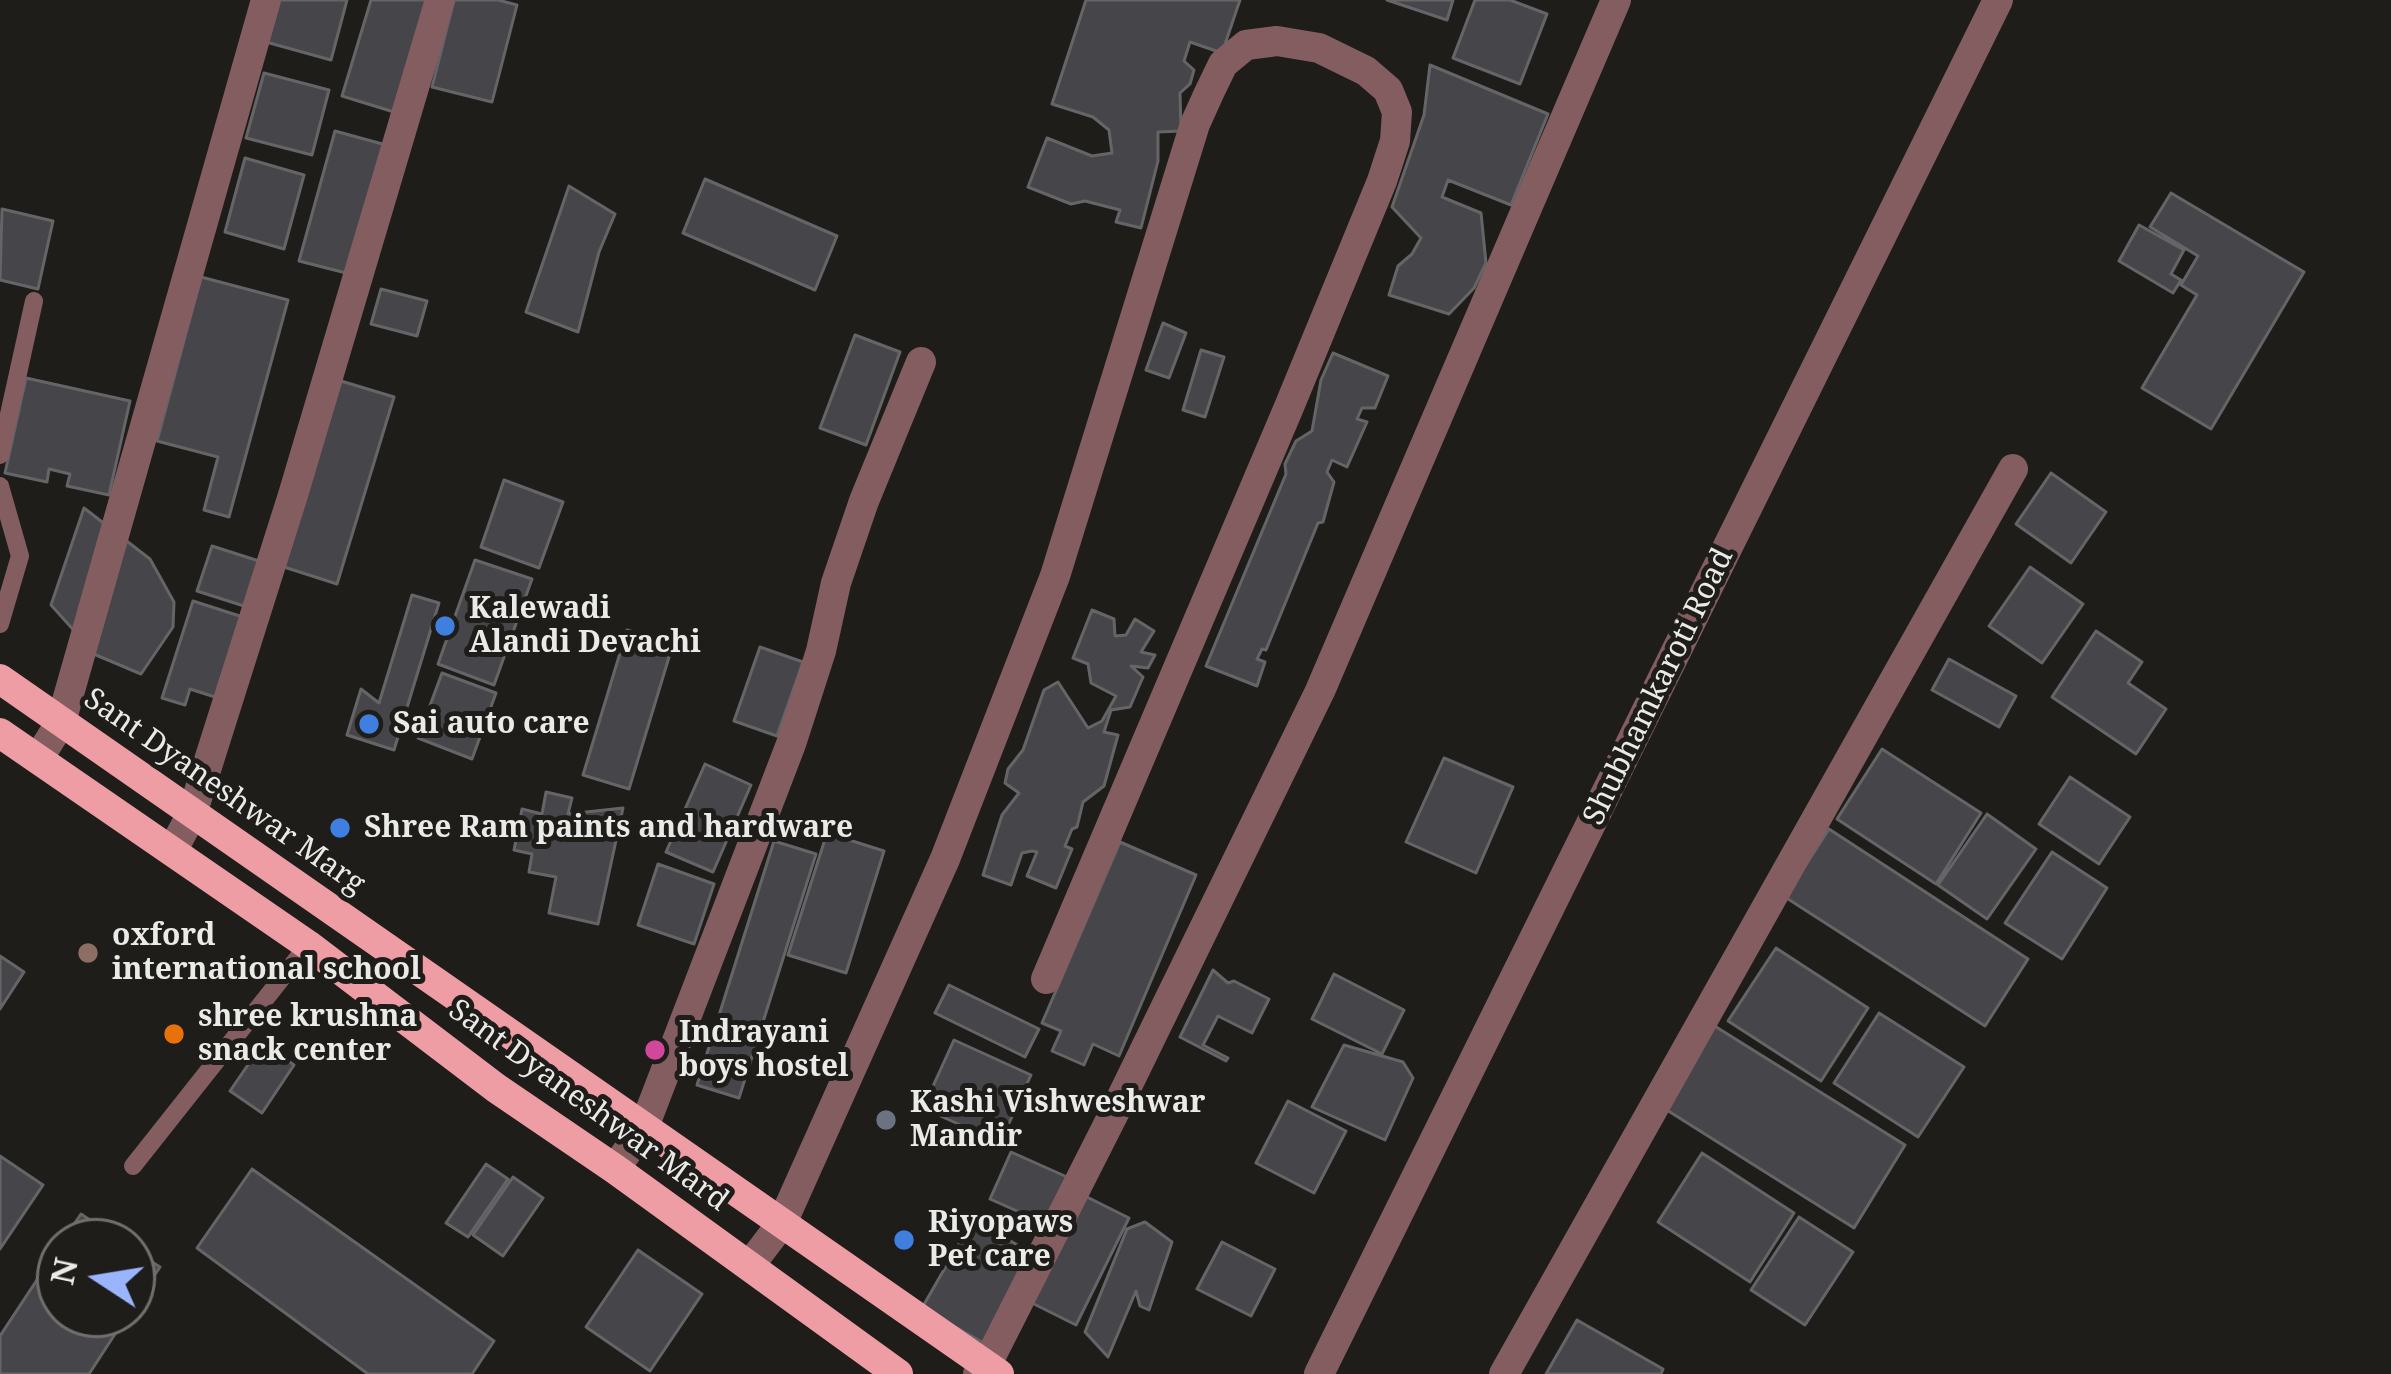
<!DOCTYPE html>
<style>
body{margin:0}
#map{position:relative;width:2391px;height:1374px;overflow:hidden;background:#1e1d1a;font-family:"Noto Serif",serif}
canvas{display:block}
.north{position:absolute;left:36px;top:1218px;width:120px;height:120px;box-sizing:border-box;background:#1e1d1a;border:3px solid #706f6c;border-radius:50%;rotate:282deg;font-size:33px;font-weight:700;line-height:48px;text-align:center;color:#eaeae8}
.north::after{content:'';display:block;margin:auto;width:42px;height:54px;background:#9ab5fd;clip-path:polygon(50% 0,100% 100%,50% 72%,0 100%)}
</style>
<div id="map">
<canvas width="2391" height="1374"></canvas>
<div class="north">N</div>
</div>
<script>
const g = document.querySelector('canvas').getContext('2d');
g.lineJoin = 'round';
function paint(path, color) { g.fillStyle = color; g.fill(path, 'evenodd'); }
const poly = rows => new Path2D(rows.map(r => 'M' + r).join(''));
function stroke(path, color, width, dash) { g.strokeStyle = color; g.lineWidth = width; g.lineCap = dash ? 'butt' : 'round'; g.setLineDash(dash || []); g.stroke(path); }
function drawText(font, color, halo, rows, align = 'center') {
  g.font = font + ' "Noto Serif",serif'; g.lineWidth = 10; g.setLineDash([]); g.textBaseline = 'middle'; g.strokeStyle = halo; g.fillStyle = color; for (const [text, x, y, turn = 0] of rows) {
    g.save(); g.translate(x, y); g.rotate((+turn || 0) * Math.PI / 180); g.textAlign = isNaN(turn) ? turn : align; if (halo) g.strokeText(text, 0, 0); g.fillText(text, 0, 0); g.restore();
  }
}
const building = poly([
 [278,0,347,0,331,60,266,42,278,0],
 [371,0,427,0,394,112,342,96,371,0],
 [454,0,498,0,517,5,492,102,432,87,454,0],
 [1086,0,1240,0,1222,53,1190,42,1184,61,1194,70,1190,84,1180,93,1181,131,1158,132,1158,161,1141,228,1116,222,1120,210,1085,201,1071,204,1028,187,1047,138,1092,156,1112,153,1109,130,1093,117,1052,104,1086,0],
 [1387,0,1453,0,1447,20,1387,0],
 [1475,0,1510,0,1547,14,1520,84,1453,58,1475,0],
 [1430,65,1548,114,1511,205,1448,180,1442,197,1481,213,1486,263,1474,288,1449,314,1389,295,1398,266,1412,254,1421,238,1392,207,1424,115,1430,65],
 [264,73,329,90,312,155,246,138,264,73],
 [335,131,386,145,350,274,299,261,335,131],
 [245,158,304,175,284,249,225,232,245,158],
 [705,179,837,236,815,290,683,233,705,179],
 [569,186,615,214,599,252,578,332,526,312,569,186],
 [2171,193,2304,272,2211,429,2142,388,2197,295,2181,285,2198,256,2150,227,2171,193],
 [2,209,53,221,38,289,0,280,2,209],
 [2139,225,2184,250,2171,274,2181,280,2173,293,2119,261,2139,225],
 [201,277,288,300,229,517,204,510,218,457,157,441,201,277],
 [381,289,427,301,417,336,371,324,381,289],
 [1163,323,1186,333,1169,378,1146,370,1163,323],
 [855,335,900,352,866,445,820,428,855,335],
 [1201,350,1224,357,1205,417,1183,410,1201,350],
 [1333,353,1388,376,1375,408,1362,408,1357,419,1367,422,1347,467,1332,460,1327,472,1334,482,1323,522,1318,523,1266,650,1262,649,1257,659,1265,662,1257,686,1206,666,1286,474,1285,464,1296,441,1312,431,1321,380,1333,353],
 [26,378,130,401,109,495,67,486,70,474,49,469,47,482,5,473,26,378],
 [341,381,394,397,337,584,284,567,341,381],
 [2051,473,2106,512,2071,563,2016,524,2051,473],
 [504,480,563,502,539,568,481,547,504,480],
 [84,508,150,559,174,602,173,627,141,674,96,655,51,605,84,508],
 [212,546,262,562,247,607,197,591,212,546],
 [475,560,532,579,494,685,438,664,475,560],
 [2030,567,2083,604,2042,663,1989,626,2030,567],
 [412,595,439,603,394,750,347,735,361,689,379,703,412,595],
 [193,601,249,619,215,697,190,689,185,705,162,698,193,601],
 [1092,610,1114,619,1115,636,1126,635,1135,619,1154,631,1141,652,1155,655,1148,668,1131,666,1143,677,1130,707,1111,710,1104,732,1118,735,1104,786,1083,802,1077,827,1072,829,1065,846,1072,849,1056,888,1027,876,1037,852,1032,851,1022,853,1011,885,983,875,1002,815,1019,793,1005,783,1008,769,1023,750,1044,690,1058,682,1088,728,1102,721,1116,696,1091,683,1088,664,1073,658,1092,610],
 [627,630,673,644,629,789,583,775,627,630],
 [2096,631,2142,662,2128,683,2166,709,2136,754,2052,697,2096,631],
 [760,647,803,662,777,736,734,721,760,647],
 [1949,659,2016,696,1999,727,1932,690,1949,659],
 [442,673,496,693,472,759,418,738,442,673],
 [1882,749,1981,813,1936,884,1837,819,1882,749],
 [1444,758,1513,787,1476,873,1406,842,1444,758],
 [705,764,751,785,713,872,666,852,705,764],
 [2070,777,2130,817,2099,864,2039,824,2070,777],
 [546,792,572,798,568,814,623,808,598,924,549,913,556,877,529,872,532,854,514,850,522,809,542,814,546,792],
 [1987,814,2036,849,1987,919,1938,885,1987,814],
 [1829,829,2028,959,1985,1026,1785,897,1829,829],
 [827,833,884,851,846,973,788,955,827,833],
 [774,841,816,854,739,1098,697,1085,774,841],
 [1120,842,1196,875,1119,1056,1093,1044,1084,1065,1052,1051,1061,1031,1042,1023,1120,842],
 [2052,852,2107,888,2062,959,2005,923,2052,852],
 [658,864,714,884,694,944,638,925,658,864],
 [1776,948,1868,1008,1821,1081,1728,1021,1776,948],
 [0,956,24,972,0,1009,0,956],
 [1213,970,1228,983,1234,981,1269,999,1252,1033,1218,1016,1203,1045,1228,1058,1226,1061,1180,1037,1213,970],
 [1334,974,1404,1010,1382,1054,1312,1019,1334,974],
 [949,985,1039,1029,1025,1057,935,1013,949,985],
 [1879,1013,1964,1067,1918,1137,1834,1083,1879,1013],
 [1713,1025,1905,1145,1854,1228,1662,1107,1713,1025],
 [954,1040,1031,1075,1000,1143,923,1108,954,1040],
 [263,1043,294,1065,262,1113,230,1091,263,1043],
 [1344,1045,1403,1062,1413,1078,1385,1140,1312,1107,1344,1045],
 [1288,1101,1346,1131,1314,1193,1256,1163,1288,1101],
 [1011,1152,1076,1181,1055,1228,990,1199,1011,1152],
 [1702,1153,1794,1213,1750,1282,1658,1222,1702,1153],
 [0,1156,43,1185,0,1249,0,1156],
 [486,1164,508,1179,468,1237,446,1223,486,1164],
 [252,1169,494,1341,472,1374,368,1374,197,1248,252,1169],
 [513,1177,543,1198,503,1256,473,1235,513,1177],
 [1085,1196,1129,1218,1076,1325,1032,1303,1085,1196],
 [81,1214,122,1242,62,1242,81,1214],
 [1799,1217,1853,1252,1805,1325,1751,1290,1799,1217],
 [973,1219,1038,1257,987,1345,922,1308,973,1219],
 [1145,1222,1172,1242,1149,1310,1140,1306,1136,1291,1108,1357,1085,1332,1127,1229,1145,1222],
 [1222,1242,1275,1269,1251,1316,1197,1289,1222,1242],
 [60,1245,60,1314,128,1314,89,1374,0,1374,0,1336,60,1245],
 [132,1249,160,1267,132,1309,132,1249],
 [638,1250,702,1294,650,1371,586,1327,638,1250],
 [1577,1320,1663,1369,1661,1374,1546,1374,1577,1320]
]);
const lane = poly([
 [0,455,34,301],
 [0,486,20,556,0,624],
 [133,1166,308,945]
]);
const street = poly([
 [38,759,61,722,266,0],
 [172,851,192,814,293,495,440,0],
 [615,1169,644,1127,791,744,821,651,836,583,864,501,921,362],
 [750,1265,782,1223,945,859,1055,576,1195,124,1209,93,1223,64,1246,45,1277,41,1319,48,1366,71,1388,90,1397,112,1395,141,1382,181,1289,407,1046,979],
 [978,1374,986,1366,1113,1115,1320,691,1616,0],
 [1319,1374,1998,0],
 [1504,1374,2013,469]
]);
const primary = poly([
 [0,679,999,1374],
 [0,733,308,945,496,1088,615,1169,898,1374]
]);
const markers = [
 [445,626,12,"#3f7fe0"],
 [369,724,12,"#3f7fe0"],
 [340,828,12,"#3f7fe0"],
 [88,953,12,"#8d6e63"],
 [174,1034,12,"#e8710a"],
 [655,1050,12,"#d1479c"],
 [886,1120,12,"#6b7280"],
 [904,1240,12,"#3f7fe0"]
];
const poiNames = [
 ["Kalewadi",469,609],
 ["Alandi Devachi",469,643],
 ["Sai auto care",393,724],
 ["Shree Ram paints and hardware",364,828],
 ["oxford",112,936],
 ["international school",112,970],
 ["shree krushna",198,1017],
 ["snack center",198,1051],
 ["Indrayani",679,1033],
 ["boys hostel",679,1067],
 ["Kashi Vishweshwar",910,1103],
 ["Mandir",910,1137],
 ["Riyopaws",928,1223],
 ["Pet care",928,1257]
];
const streetNames = [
 ["Shubhamkaroti Road",1659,687,-64],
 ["Sant Dyaneshwar Marg",224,792,35],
 ["Sant Dyaneshwar Mard",588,1106,36]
];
paint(building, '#464549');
stroke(building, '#656467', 3);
stroke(lane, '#845d61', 18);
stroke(street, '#845d61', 30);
stroke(primary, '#ee9da5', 30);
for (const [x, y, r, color] of markers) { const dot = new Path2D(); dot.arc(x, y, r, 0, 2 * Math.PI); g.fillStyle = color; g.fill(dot); stroke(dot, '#1e1d1a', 4.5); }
drawText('bold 30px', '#eaeae8', '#1e1d1a', poiNames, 'left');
drawText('30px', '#eaeae8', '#1e1d1a', streetNames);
</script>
